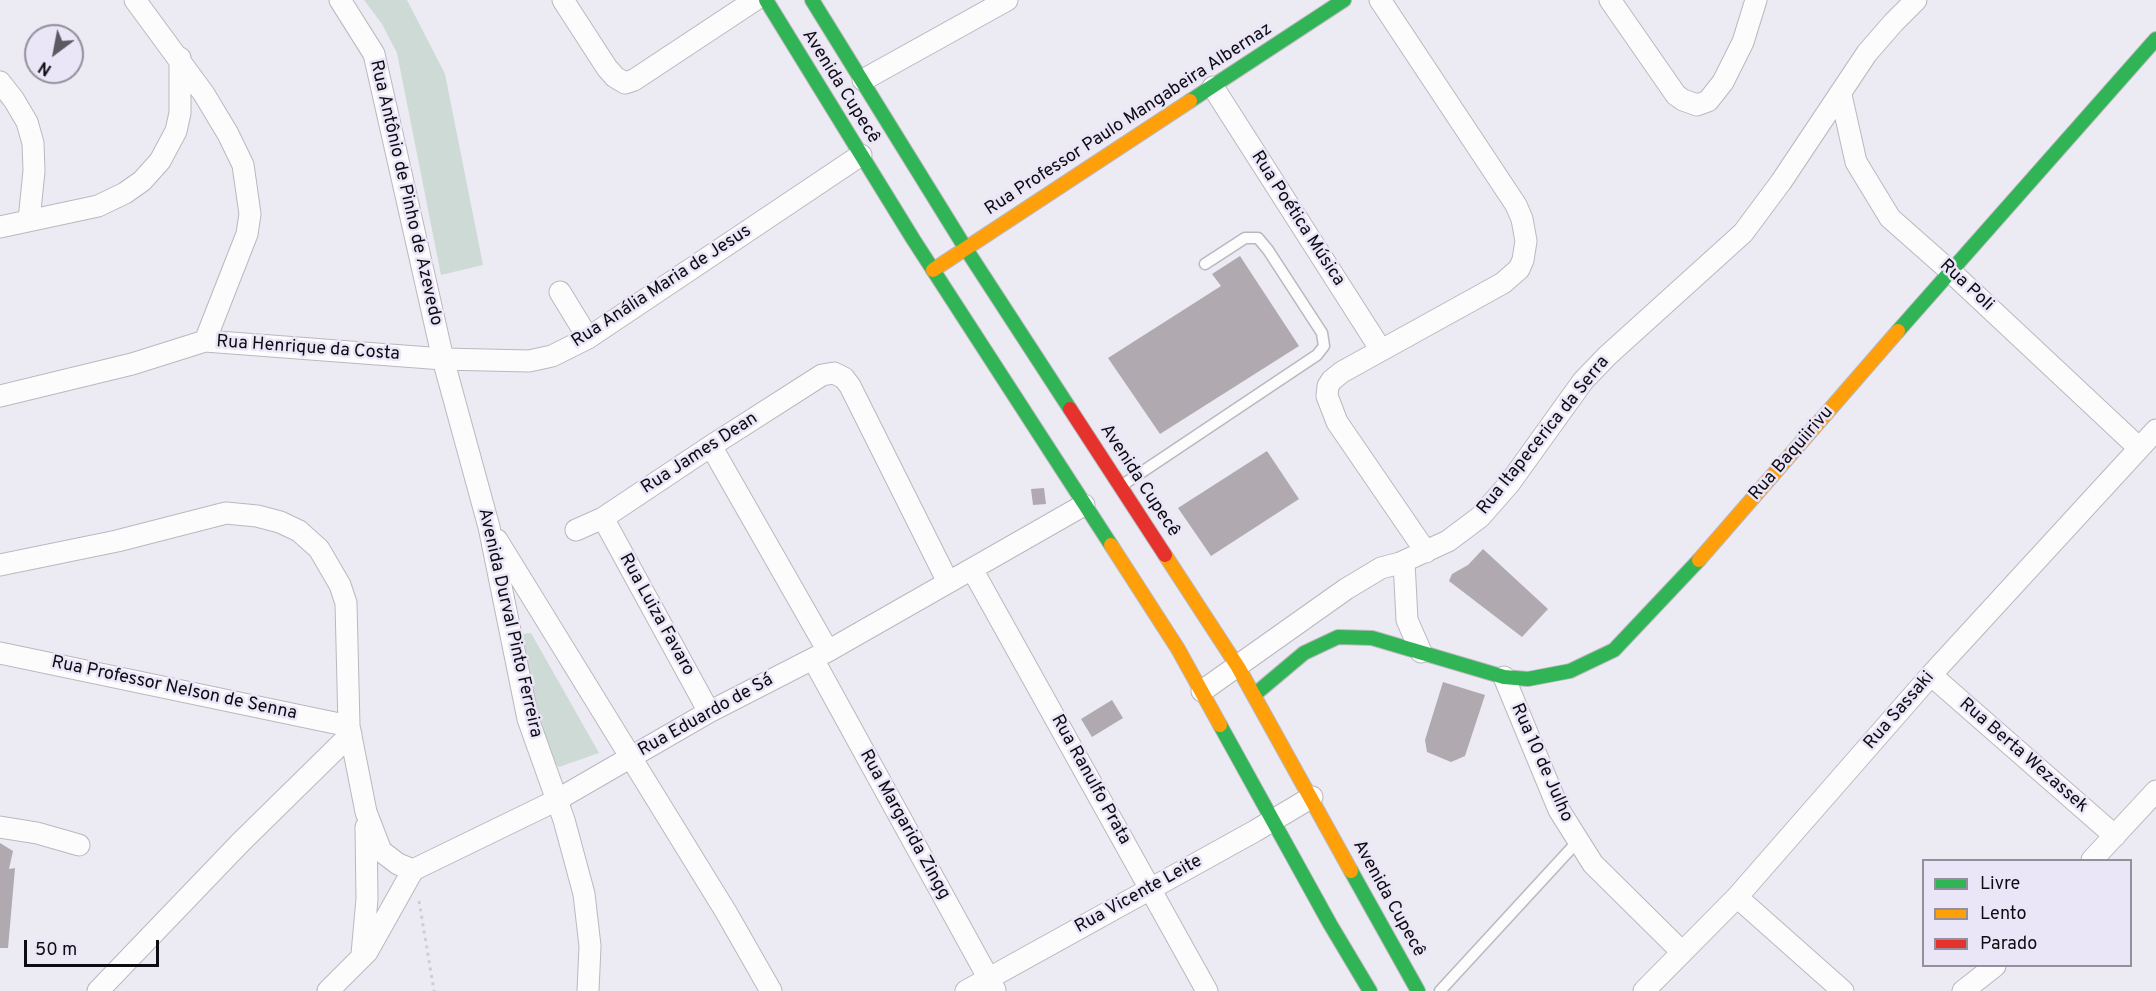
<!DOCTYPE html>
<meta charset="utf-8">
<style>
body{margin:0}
#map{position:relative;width:2156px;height:991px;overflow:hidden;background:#eceaf3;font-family:Overpass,sans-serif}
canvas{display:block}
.legend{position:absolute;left:1922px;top:859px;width:210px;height:108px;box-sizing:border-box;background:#ebe6f7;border:2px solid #938f9b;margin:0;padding:8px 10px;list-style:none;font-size:18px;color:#0e0c12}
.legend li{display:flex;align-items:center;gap:12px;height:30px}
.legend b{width:30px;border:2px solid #938f9b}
.north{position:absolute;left:24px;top:24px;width:60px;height:60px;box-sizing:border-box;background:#ebe6f7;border:2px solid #938f9b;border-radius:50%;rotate:212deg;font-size:16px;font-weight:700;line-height:24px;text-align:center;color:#0e0c12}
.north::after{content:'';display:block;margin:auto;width:21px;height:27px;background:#5c5a61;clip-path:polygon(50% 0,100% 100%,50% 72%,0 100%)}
.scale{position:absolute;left:24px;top:940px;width:135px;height:27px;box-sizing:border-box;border:3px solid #0e0c12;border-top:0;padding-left:8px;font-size:18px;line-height:21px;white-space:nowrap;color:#0e0c12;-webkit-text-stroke:4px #ebe6f7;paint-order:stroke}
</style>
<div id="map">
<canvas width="2156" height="991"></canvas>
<ul class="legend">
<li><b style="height:8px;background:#30b455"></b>Livre</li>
<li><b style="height:8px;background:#ff9f0a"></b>Lento</li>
<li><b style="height:8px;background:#e5322d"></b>Parado</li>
</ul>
<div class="north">N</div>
<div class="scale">50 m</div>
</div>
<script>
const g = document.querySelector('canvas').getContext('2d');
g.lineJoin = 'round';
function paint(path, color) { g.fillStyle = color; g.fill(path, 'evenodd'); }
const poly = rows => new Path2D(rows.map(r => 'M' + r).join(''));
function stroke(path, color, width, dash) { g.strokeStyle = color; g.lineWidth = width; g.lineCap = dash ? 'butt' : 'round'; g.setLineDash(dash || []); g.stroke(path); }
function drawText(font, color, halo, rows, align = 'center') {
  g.font = font + ' Overpass,sans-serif'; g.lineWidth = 5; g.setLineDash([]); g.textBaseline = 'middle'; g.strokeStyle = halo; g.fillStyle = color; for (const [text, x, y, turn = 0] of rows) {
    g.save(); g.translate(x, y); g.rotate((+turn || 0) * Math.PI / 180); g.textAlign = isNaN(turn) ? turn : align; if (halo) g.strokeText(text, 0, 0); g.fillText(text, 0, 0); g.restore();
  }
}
const green = poly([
 [364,0,407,0,445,74,483,265,441,275,397,53,382,24],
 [531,633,599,753,559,767,551,760,520,642,522,634]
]);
const building = poly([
 [1240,256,1299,346,1160,434,1108,358,1221,286,1212,274],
 [1267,451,1299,499,1211,556,1178,508],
 [1044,488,1046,504,1033,505,1031,489],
 [1483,549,1548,609,1522,637,1449,581,1452,574,1468,565],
 [1443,682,1485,695,1465,756,1451,762,1427,752,1425,740],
 [1112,700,1123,718,1092,737,1081,719],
 [0,843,13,851,9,869,15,868,8,948,0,948]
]);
const path = poly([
 [419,901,434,991]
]);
const lane = poly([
 [1124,484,1317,355,1324,346,1322,333,1268,250,1258,238,1245,238,1205,264],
 [1440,991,1578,841]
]);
const street = poly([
 [135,0,204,94,228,134,243,165,250,214,247,234,205,341],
 [340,0,374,54,443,359,489,527,528,719,564,820,584,894,590,946,588,991],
 [563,0,607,68,615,77,625,83,634,80,755,0],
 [1380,0,1516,205,1522,219,1526,241,1523,260,1519,269,1503,283,1342,372,1332,380,1328,386,1327,396,1337,422,1426,552],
 [1610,0,1676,95,1683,100,1697,105,1708,101,1723,82,1743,42,1756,0],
 [863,80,1007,0],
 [0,82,14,100,27,122,33,143,34,171,29,220],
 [1213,87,1381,350],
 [1841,95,1856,162,1890,218,1950,271,2139,448],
 [0,227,98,206,125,193,142,181,160,161,176,131,180,113,180,58],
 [560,292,588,338],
 [0,396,132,364,205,341,443,359,529,361,552,356,588,338,861,155],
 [711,446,828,651],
 [603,518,709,712],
 [576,530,603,518,711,446,822,375,834,373,844,378,850,386,948,582],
 [497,540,726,912,771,991],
 [1404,562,1407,620,1421,652],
 [0,565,117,541,226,513,257,516,280,522,299,531,319,549,340,585,346,603,349,726,366,812,381,851,398,864,413,870],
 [972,569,1207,991],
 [0,653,349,726],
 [813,659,995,990],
 [1931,675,2115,836],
 [1504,677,1559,810,1593,864,1682,952],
 [1202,691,1346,589,1381,568,1400,563,1448,541,1480,517,1509,484,1583,381,1607,356,1743,233,1781,182,1867,53,1894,22,1916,0],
 [0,827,37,833,79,845],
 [2092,860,2156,791],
 [1737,897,1843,991],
 [362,954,367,899,366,827],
 [98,991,241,842,351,734],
 [328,991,367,952,413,870,555,801,709,712,828,651,1084,505],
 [966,991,1255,831,1312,797],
 [1644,991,1737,897,1931,675,2156,430],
 [1963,991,1995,966]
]);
const fast = poly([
 [766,0,913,239,1111,545],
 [812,0,966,249,1070,409],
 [1190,101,1344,0],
 [1898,331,2156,39],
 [1254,695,1304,653,1338,637,1372,638,1504,677,1528,679,1570,671,1614,650,1699,560],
 [1220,725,1330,924,1370,991],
 [1351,871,1418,991]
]);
const slow = poly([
 [933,270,1190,101],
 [1111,545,1178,649,1220,725],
 [1165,555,1238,667,1351,871],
 [1699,560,1898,331]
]);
const jam = poly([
 [1070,409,1165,555]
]);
const streetNames = [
 ["Avenida Cupecê",840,87,58],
 ["Rua Professor Paulo Mangabeira Albernaz",1129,120,-33],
 ["Rua Antônio de Pinho de Azevedo",405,193,77],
 ["Rua Poética Música",1297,219,57],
 ["Rua Poli",1966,286,43],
 ["Rua Anália Maria de Jesus",662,287,-33],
 ["Rua Henrique da Costa",308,349,4],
 ["Rua Itapecerica da Serra",1544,436,-51],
 ["Rua James Dean",700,454,-33],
 ["Rua Baquiirivu",1792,454,-49],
 ["Avenida Cupecê",1139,481,57],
 ["Rua Luiza Favaro",656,615,61],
 ["Avenida Durval Pinto Ferreira",509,623,77],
 ["Rua Professor Nelson de Senna",174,689,12],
 ["Rua Sassaki",1900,711,-49],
 ["Rua Eduardo de Sá",706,716,-29],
 ["Rua Berta Wezassek",2023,756,41],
 ["Rua 10 de Julho",1541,763,66],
 ["Rua Ranulfo Prata",1090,780,61],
 ["Rua Margarida Zingg",904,825,61],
 ["Rua Vicente Leite",1139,895,-29],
 ["Avenida Cupecê",1388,899,61]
];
paint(green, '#cedad5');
paint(building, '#b0a9b0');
stroke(lane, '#bab8bf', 13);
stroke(street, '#bab8bf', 23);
stroke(fast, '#bab8bf', 16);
stroke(slow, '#bab8bf', 16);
stroke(jam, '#bab8bf', 16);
stroke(path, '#ceced0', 3, [3, 4.5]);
stroke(lane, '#fcfcfd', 10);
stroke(street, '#fcfcfd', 21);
stroke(fast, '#30b455', 14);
stroke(slow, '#ff9f0a', 14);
stroke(jam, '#e5322d', 14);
drawText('18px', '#0e0c12', '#ebe6f7', streetNames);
</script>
